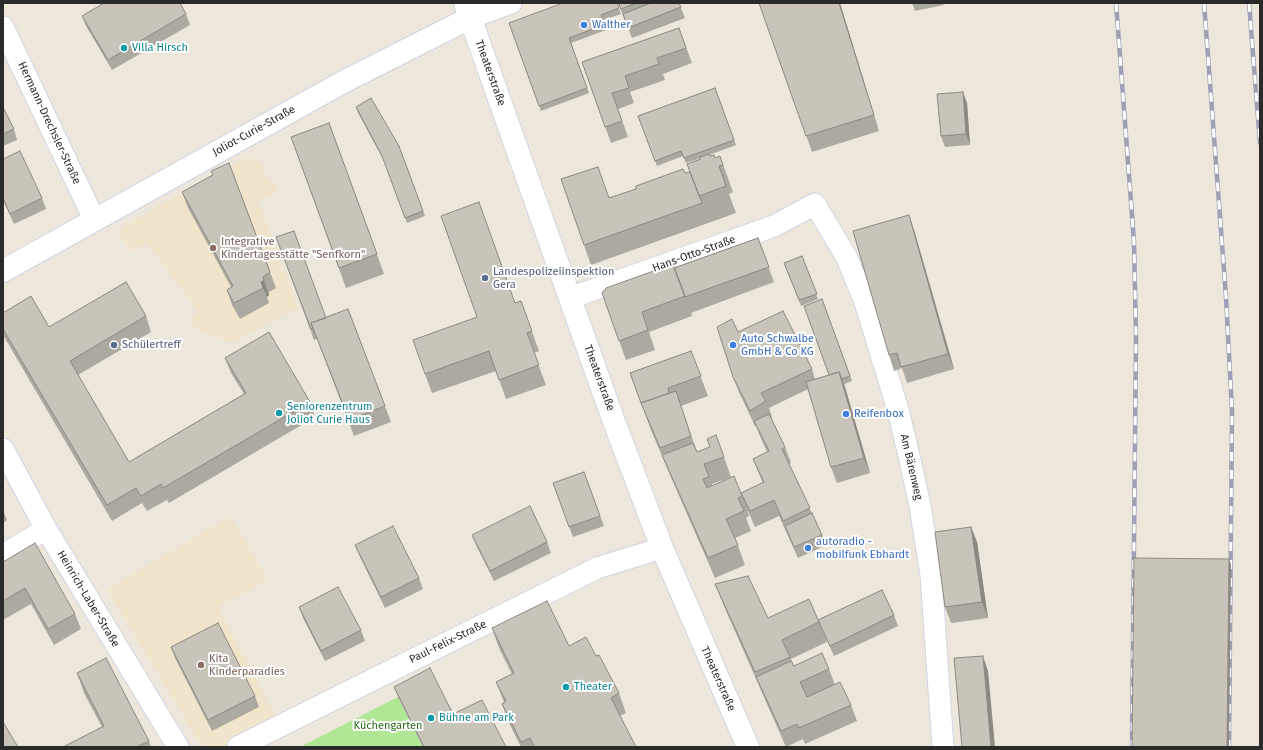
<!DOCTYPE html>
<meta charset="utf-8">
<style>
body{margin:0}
#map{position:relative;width:1263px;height:750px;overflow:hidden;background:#ede6db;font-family:"Fira Sans",sans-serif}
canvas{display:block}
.frame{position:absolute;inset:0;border:4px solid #2a2a2a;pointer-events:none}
</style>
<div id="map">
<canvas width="1263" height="750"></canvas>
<div class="frame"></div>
</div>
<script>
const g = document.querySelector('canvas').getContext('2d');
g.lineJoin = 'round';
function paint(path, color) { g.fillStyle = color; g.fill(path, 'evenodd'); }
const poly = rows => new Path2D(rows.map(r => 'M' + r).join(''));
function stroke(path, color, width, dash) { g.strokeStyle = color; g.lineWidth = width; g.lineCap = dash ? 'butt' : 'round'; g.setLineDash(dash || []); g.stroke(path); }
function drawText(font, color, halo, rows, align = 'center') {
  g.font = font + ' "Fira Sans",sans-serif'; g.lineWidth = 4; g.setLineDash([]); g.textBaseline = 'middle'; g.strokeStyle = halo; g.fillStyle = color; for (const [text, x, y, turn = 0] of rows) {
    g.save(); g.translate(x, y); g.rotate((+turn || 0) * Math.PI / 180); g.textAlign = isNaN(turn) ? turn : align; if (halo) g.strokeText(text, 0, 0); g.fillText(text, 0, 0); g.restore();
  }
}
const education = poly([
 [250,157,261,164,267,178,275,185,278,192,258,200,298,308,232,342,227,342,197,329,188,320,198,311,147,243,131,252,116,231,244,158],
 [231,516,268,580,218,607,280,724,231,747,202,747,107,589]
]);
const green = poly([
 [398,697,423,747,300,747]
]);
const minor = poly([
 [470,18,511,3],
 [3,27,94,219],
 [570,298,774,226,815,204,847,258,865,302,898,410,910,460,920,506,931,575,943,747],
 [3,449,46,529,178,747],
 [3,555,46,529],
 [238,747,597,568,662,548]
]);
const secondary = poly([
 [465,3,613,419,662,548,748,747],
 [3,271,345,81,470,18]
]);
const rail = poly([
 [1116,3,1134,242,1136,337,1132,747],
 [1204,3,1226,297,1232,411,1229,747],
 [1249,3,1260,143]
]);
const wall = poly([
 [617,3,621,14,603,20,606,30,571,43,589,93,541,111,509,23],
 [618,3,679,3,685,18,632,38],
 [759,3,840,3,879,131,812,152],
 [912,3,943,3,944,5,915,11],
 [186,14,190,25,112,70,86,26,82,16],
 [679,28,692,63,663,74,665,80,630,92,634,103,618,109,628,137,611,143,582,62],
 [715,88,736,145,709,155,710,156,715,158,720,156,733,192,729,194,736,213,591,265,584,245,609,198,690,172,701,159,701,158,686,163,683,156,657,166,638,116],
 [967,103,970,145,945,147,941,136],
 [3,107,14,129,17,140,3,146],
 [356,107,399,146,425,216,407,223,384,161,358,113],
 [329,123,384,274,346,288,291,137],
 [3,159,42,198,46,209,14,224,3,200],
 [229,163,276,288,269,292,269,295,267,297,269,303,240,319,232,305,227,290,231,287,188,208,182,192,212,175],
 [914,230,954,369,907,383,902,368,894,371,889,355],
 [276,237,326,318,385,406,391,422,354,436,317,339,314,340],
 [758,238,774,282,691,313,692,316,649,332,655,350,626,360,602,293],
 [802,256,818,299,801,306,784,263],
 [822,299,852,381,844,384,870,473,837,483,831,467,808,389,769,408,772,417,771,417,785,447,791,463,789,464,822,535,826,545,798,558,779,516,755,527,747,509,749,516,746,518,751,531,735,538,745,565,715,578,670,475,651,430,630,373,691,351,708,396,681,406,697,452,724,457,731,477,712,484,712,486,741,494,763,483,759,474,753,459,767,452,760,436,756,426,755,426,739,392,733,377,738,332,812,369,815,379,829,375],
 [521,301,539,351,534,353,546,385,506,399,496,371,432,393,425,374,515,303],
 [3,313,49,327,146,316,151,332,78,375,129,462,244,394,231,373,225,358,310,402,315,417,169,503,167,500,147,511,142,503,112,521,3,335],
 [584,472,604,526,573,537,553,483],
 [3,510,7,520,3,523],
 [971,527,977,542,988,618,951,623,945,607],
 [472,535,547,542,551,553,494,581,476,545],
 [355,545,419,578,423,589,385,608,359,555],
 [3,562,75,614,81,629,54,645,31,604,3,620],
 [715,584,768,618,818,620,894,615,898,626,834,656,825,636,827,642,791,659,794,666,829,669,835,685,851,705,857,721,805,744,803,739,786,747,723,604],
 [299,607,361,630,365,641,325,661,303,618],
 [492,628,569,646,596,656,619,693,626,713,620,716,636,747,521,747,509,723,502,704,504,702,496,682,512,674,499,648],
 [171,647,255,696,259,707,212,731,175,658],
 [77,673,149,741,151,747,63,747,102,727,84,693],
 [394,687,453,714,506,747,423,747,398,697]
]);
const shadedWall = poly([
 [839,3,840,3,879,131],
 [963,92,967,103,970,145,966,134],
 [909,215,914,230,954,369,948,354],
 [263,277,269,295,267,297,263,288,261,282],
 [839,372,845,387,870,473,864,458],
 [971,527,977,542,988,618,982,602],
 [1229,559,1231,564,1229,747,1227,747],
 [983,656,988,671,995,747,991,747]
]);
const building = poly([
 [104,3,180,3,186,14,108,60,82,16,104,3],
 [563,3,617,3,619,8,601,15,604,25,569,38,587,88,539,106,509,23,563,3],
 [619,3,636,3,621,9,619,3],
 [651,3,679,3,681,7,628,28,623,14,651,3],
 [759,3,839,3,874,115,806,136,759,3],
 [679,28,686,48,657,58,659,64,625,76,629,88,612,93,622,121,605,127,582,62,679,28],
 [715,88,734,140,684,158,681,151,655,161,638,116,715,88],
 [963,92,966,134,941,136,937,94,963,92],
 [371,98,399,146,423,211,405,218,382,156,356,107,371,98],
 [3,107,14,129,3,134,3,107],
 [329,123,377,254,339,268,291,137,329,123],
 [20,151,42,198,10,214,3,198,3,159,20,151],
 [709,154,710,156,714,155,715,158,720,156,723,165,719,166,726,186,699,196,687,164,701,159,700,157,709,154],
 [229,163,270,272,263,277,264,280,261,282,263,288,234,303,227,290,233,286,182,192,213,175,211,171,229,163],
 [598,167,609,198,636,189,636,186,683,169,685,173,690,172,702,203,584,245,561,179,598,167],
 [479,202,515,303,521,301,532,331,527,333,539,365,499,380,489,351,425,374,413,340,477,317,441,216,479,202],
 [909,215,948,354,901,367,897,353,889,355,853,231,909,215],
 [294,231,326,318,311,323,313,328,311,329,276,237,294,231],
 [758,238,769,267,685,297,674,268,758,238],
 [802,256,817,294,799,300,784,263,802,256],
 [673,264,685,296,642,312,648,330,619,341,602,293,606,288,673,264],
 [126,282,146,316,70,361,129,462,246,393,225,358,269,332,310,402,163,488,161,484,141,496,136,488,107,505,3,329,3,313,31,296,49,327,126,282],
 [822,299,850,376,842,379,839,372,829,375,804,306,822,299],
 [348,309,385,406,349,420,311,323,348,309],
 [783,311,812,369,761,393,766,401,750,411,733,377,717,327,732,319,738,332,783,311],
 [691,351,701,376,668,388,669,393,641,403,630,373,691,351],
 [839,372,864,458,831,467,806,382,839,372],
 [676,391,691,436,660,448,641,403,676,391],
 [769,414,785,447,782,449,810,508,783,521,774,500,750,511,741,493,764,482,753,459,769,451,754,421,769,414],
 [716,435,724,457,704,464,709,477,703,479,707,488,734,476,742,496,738,498,744,511,726,519,738,545,708,558,662,455,693,443,697,452,710,447,707,439,716,435],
 [584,472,600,516,569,527,553,483,584,472],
 [530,506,547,542,490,571,472,535,530,506],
 [812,513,822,535,794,547,785,526,812,513],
 [393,526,419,578,381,597,355,545,393,526],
 [971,527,982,602,945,607,935,532,971,527],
 [35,543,75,614,48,629,25,588,3,601,3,562,35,543],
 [1134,558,1229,559,1227,747,1132,747,1134,558],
 [748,576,768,618,809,599,819,622,782,640,790,657,755,672,715,584,748,576],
 [338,587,361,630,321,651,299,607,338,587],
 [882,590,894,615,830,646,818,620,882,590],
 [547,601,569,646,586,637,596,656,599,655,619,693,611,698,636,747,535,747,530,738,521,742,502,704,506,701,496,682,514,673,492,628,547,601],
 [218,623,255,696,208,720,171,647,218,623],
 [822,653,829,669,800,682,807,697,840,682,851,705,799,728,797,724,781,731,756,677,791,661,794,666,822,653],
 [983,656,991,747,962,747,954,658,983,656],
 [106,658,149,741,137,747,63,747,104,726,77,673,106,658],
 [430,668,453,714,482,700,506,747,424,747,394,687,430,668],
 [3,722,18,747,3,747,3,722]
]);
const markers = [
 [584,25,4,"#3f7fe0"],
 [124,48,4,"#0f9aa8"],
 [213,248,4,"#8d6e63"],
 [485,278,4,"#5c6f8a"],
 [114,345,4,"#5c6f8a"],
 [733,345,4,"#3f7fe0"],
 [279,413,4,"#0f9aa8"],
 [846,414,4,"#3f7fe0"],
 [808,548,4,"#3f7fe0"],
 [201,665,4,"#8d6e63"],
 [566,687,4,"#0f9aa8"],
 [431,718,4,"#0f9aa8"]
];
const shopNames = [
 ["Walther",592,25],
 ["Auto Schwalbe",741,339],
 ["GmbH & Co KG",741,352],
 ["Reifenbox",854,414],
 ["autoradio -",816,542],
 ["mobilfunk Ebhardt",816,555]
];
const cultureNames = [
 ["Villa Hirsch",132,48],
 ["Seniorenzentrum",287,407],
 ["Joliot Curie Haus",287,420],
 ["Theater",574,687],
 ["Bühne am Park",439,718]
];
const streetNames = [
 ["Theaterstraße",490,73,70],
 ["Hermann-Drechsler-Straße",49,123,65],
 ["Joliot-Curie-Straße",254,131,-29],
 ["Hans-Otto-Straße",694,254,-20],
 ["Theaterstraße",599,378,70],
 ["Am Bärenweg",911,467,77],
 ["Heinrich-Laber-Straße",88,599,59],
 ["Paul-Felix-Straße",448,642,-26],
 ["Theaterstraße",718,679,66]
];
const educationNames = [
 ["Integrative",221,242],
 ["Kindertagesstätte \"Senfkorn\"",221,255],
 ["Kita",209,659],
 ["Kinderparadies",209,672]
];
const serviceNames = [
 ["Landespolizeiinspektion",493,272],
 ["Gera",493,285],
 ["Schülertreff",122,345]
];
const parkNames = [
 ["Küchengarten",388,726]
];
paint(education, '#f0e4ca');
paint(green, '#b0e794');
stroke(minor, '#d1d4e4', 23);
stroke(secondary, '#d1d4e4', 24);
stroke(minor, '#fff', 21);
stroke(secondary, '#fff', 22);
stroke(rail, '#9ea1b6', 4.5);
stroke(rail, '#fff', 3, [9]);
paint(wall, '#aca9a0');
paint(shadedWall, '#8c8982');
paint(building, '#c8c4ba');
stroke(building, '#8c8982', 1);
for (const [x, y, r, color] of markers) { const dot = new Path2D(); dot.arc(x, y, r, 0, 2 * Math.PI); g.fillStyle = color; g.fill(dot); stroke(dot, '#fff', 1.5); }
drawText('11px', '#366cbe', '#fff', shopNames, 'left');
drawText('11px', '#0d838f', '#fff', cultureNames, 'left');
drawText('11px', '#2a2a2a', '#fff', streetNames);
drawText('11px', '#785e54', '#fff', educationNames, 'left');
drawText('11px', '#4e5e75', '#fff', serviceNames, 'left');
drawText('11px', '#266c15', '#fff', parkNames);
</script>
